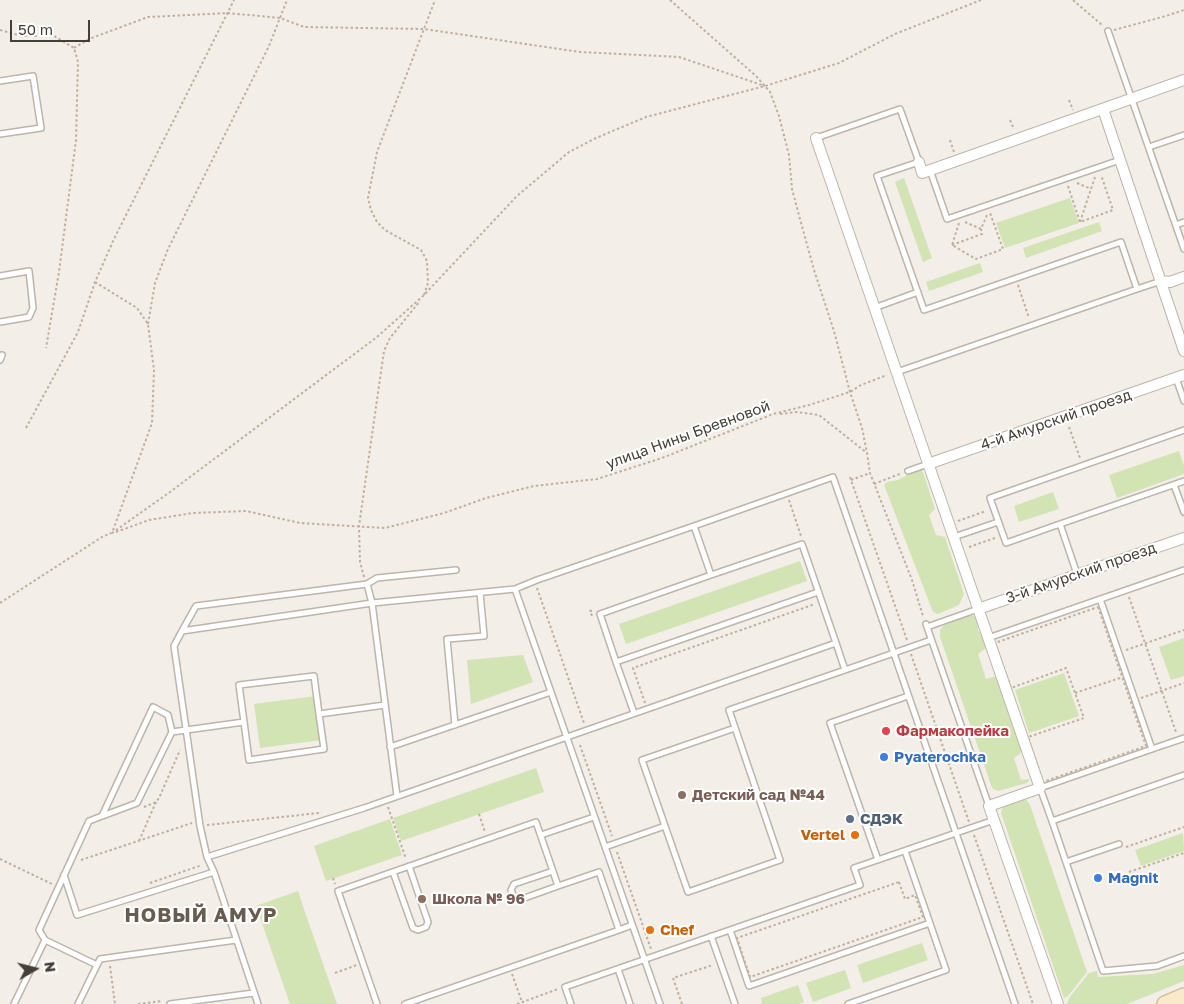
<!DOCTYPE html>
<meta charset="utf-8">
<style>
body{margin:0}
#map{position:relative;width:1184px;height:1004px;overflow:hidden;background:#f3eee8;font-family:"Golos Text",sans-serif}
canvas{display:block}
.north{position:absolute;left:10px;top:944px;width:50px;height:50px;-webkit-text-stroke:4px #fff;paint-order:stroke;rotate:82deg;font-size:14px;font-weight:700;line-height:20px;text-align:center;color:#453f37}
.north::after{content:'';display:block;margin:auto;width:18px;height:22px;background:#453f37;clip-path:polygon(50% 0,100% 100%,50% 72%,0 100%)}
.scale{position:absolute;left:10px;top:20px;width:80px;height:22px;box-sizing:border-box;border:2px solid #453f37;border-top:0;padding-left:6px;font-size:15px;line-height:18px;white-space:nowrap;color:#453f37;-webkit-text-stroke:4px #fff;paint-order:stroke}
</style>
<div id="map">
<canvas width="1184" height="1004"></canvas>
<div class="north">N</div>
<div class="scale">50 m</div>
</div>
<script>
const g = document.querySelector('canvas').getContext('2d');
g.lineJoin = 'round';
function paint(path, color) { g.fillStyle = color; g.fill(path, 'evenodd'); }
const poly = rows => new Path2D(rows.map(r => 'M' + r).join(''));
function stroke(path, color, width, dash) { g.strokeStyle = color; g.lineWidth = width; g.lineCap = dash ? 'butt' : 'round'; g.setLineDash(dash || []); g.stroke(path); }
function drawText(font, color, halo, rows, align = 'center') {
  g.font = font + ' "Golos Text",sans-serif'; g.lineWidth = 4; g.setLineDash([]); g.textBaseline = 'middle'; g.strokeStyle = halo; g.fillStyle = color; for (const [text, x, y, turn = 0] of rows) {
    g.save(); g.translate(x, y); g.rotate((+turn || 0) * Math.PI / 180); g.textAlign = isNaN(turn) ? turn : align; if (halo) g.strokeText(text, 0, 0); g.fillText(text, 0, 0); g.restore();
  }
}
const green = poly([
 [904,178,932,258,923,262,895,182],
 [1070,198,1079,223,1005,248,996,223],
 [1099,222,1102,231,1026,258,1023,248],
 [980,263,983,272,929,291,926,282],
 [1179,451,1184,466,1184,474,1117,498,1109,475],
 [918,469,922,470,924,475,935,509,929,515,936,535,945,537,964,594,959,605,938,614,933,612,884,485,887,482,898,480],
 [1053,492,1059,509,1019,522,1014,506],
 [800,561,807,581,626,644,619,624],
 [968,615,974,616,977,620,978,631,982,633,986,644,986,648,978,654,986,679,996,676,1022,749,1020,754,1014,758,1021,780,1030,779,1027,783,998,791,993,789,991,785,940,637,940,630,943,626],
 [1184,638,1184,676,1171,680,1159,647],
 [523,655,533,682,471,704,467,660],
 [1064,673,1079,716,1029,733,1015,690],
 [316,696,322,740,260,748,254,704],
 [536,768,544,792,401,841,393,818],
 [1025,798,1030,805,1087,972,1068,996,1064,998,1001,813,1003,806],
 [390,819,402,855,326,881,314,846],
 [1183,833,1184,851,1141,866,1135,850],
 [298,891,306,915,337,1004,290,1004,256,906],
 [922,943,928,960,863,983,857,965],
 [1184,965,1184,981,1127,1004,1067,1004,1069,998,1089,973,1097,971,1098,977,1153,974],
 [845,970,851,988,813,1002,806,983],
 [798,985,804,1002,799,1004,762,1004,761,998]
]);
const path = poly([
 [670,0,756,76,770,92,779,116,789,155,792,189,800,219,814,270,834,331,850,392,862,428,867,453],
 [1073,0,1102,25],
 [0,30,22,36,54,36,74,48,78,62,76,140,59,272,46,348],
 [1114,30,1166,16,1184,10],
 [74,48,89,39,148,17,228,13,280,18,304,27,424,29,580,52,679,57,765,86],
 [1069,100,1073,110],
 [1010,120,1014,129],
 [950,140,954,152],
 [1077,183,1091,189],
 [1068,186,1080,222,1113,210,1101,175],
 [965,222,981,229,987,215],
 [1080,222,1095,177],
 [959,223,952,245,976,259,1003,249,990,213],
 [952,245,982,234,981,229],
 [95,282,137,308,148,324,154,370,152,423,112,533,170,492,377,337,423,296,517,196,569,152,596,138,646,117,765,86,839,63,895,34,981,0],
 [1018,285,1029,318],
 [424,295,428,283,427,261,421,250,385,230,377,222,371,210,368,198,377,152,435,0],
 [148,324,155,283,168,249,269,46,287,0],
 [780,414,797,412,819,415,867,453,870,473,912,580,923,616],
 [1069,427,1080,458],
 [26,428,78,332,95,282,114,239,234,0],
 [850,477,907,640],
 [851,480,870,473],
 [874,484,902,473],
 [789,500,801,536],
 [958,521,986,511],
 [116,532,149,520,193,513,246,511,300,523,385,528,444,513,486,498,534,486,597,479,662,458,773,414,809,405,850,392,861,385,887,375],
 [969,547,995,538],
 [364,577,360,562,359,526,384,351,390,338,420,301],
 [537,588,584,723],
 [1129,597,1176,732],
 [0,603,102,537,111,533],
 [1098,607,1146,746,1043,782,1028,737,1084,718,1066,668,1011,688,995,643,1098,607],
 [592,616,590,611,594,610],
 [1126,650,1184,630],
 [911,654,969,822],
 [1075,693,1120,678],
 [1141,698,1184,683],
 [645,703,633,668,815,604],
 [580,745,612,836],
 [144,807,156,802,159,798,180,750],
 [388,807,406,859],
 [479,814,485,832],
 [207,825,319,813],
 [974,835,1033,1004],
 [139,841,156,802],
 [1126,847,1184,827],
 [617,852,651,949],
 [0,859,52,884],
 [81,860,192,823],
 [1129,872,1184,853],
 [333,878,335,884],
 [899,882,905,899,915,895,923,917,750,977,737,938,899,882],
 [150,883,202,865],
 [110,966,115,1004],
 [335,973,357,965],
 [512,974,522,1002],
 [138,1004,162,1001],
 [517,1004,558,989],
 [682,1004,673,978,713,965]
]);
const service = poly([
 [1108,31,1184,249],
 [0,81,33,76,41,128,0,134],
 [816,138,900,109,919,162,877,176,924,310,1121,242,1137,289,897,372],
 [1149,147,1184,135],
 [930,170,947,219,1120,160],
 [1176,225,1184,222],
 [0,276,29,271,33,308,29,317,0,322],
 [1137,289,1161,281],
 [874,308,918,292],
 [0,360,2,355],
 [1176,378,1184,401],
 [908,471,928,464],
 [1174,485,1184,512],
 [1060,524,1184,481],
 [954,537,998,522],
 [1077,574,1060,524,1006,543,990,498,1184,430],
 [367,584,372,603,397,796],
 [515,589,660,1004],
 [1100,599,1152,749,1040,788,1052,821,1184,775],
 [926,624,989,806],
 [927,627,978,609],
 [182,631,196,606,367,584,377,578,456,570],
 [988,638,1184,570],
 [836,643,802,544,711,575,694,526,833,477,1015,1004],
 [616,662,600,614,711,575],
 [634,713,616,662,818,592],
 [244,722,239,685,314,676,319,714],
 [455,725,447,639,484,636,480,593],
 [390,747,551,692],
 [1152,749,1184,738],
 [102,816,153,707,168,715,172,732],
 [1052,821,1103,971,1157,966,1184,956],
 [665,826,642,760,735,728],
 [541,835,594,817],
 [605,847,665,826,688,892,780,860,729,710,845,670],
 [207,857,364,808,836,643,845,670,931,640],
 [878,860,830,723,908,696],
 [1066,862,1119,844],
 [553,871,514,884,511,890,514,897,519,900,558,886],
 [393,872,413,928,418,930,426,927,428,922,409,866],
 [64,875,77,915,214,872],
 [619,930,632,925],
 [730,930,749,986,930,923],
 [711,936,735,1004],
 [45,940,39,930,89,821,137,803,172,732,244,722,249,760,324,749,319,714,385,705],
 [618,969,630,1004],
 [14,1004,45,940,97,965],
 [78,1004,100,959,236,940],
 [170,1004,254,993],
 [258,1004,214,872,207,857,200,826,174,646,182,631,372,603,515,589,537,580,694,526],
 [377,1004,338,891,536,822,558,886,599,872,619,930,405,1004],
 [571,1004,565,987,860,885,854,868,994,820],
 [848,1004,946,970,905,851]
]);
const minor = poly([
 [1103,109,1184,351],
 [816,138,1040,788,989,806,1058,1004],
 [919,162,922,173,1184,80],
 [1161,281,1170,282,1184,277],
 [928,464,1184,375],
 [978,609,1184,538]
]);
const secondary = poly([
 [1165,1004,1184,996]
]);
const markers = [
 [886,731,5,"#e0444e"],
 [884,757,5,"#3f7fe0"],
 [682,795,5,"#8d6e63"],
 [850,819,5,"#5c6f8a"],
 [855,835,5,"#e8710a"],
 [1098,878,5,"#3f7fe0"],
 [422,899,5,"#8d6e63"],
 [650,930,5,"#e8710a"]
];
const streetNames = [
 ["4-й Амурский проезд",1056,420,-19],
 ["улица Нины Бревновой",688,435,-20],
 ["3-й Амурский проезд",1081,573,-19]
];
const healthNames = [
 ["Фармакопейка",896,731]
];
const shopNames = [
 ["Pyaterochka",894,757],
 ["Magnit",1108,878]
];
const educationNames = [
 ["Детский сад №44",692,795],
 ["Школа № 96",432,899]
];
const serviceNames = [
 ["СДЭК",860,819]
];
const foodNames = [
 ["Vertel",845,835],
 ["Chef",660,930,"left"]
];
const districtNames = [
 ["НОВЫЙ АМУР",201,916]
];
paint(green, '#d2e3b4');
stroke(service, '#bdb5ab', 8);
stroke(minor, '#bdb5ab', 12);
stroke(secondary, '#cebd9b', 18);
stroke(path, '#beb09e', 2, [2.5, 2.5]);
stroke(service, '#fff', 5);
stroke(minor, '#fff', 10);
stroke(secondary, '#faeacb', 15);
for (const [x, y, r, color] of markers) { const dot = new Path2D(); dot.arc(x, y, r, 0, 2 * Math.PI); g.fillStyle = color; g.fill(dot); stroke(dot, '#fff', 2); }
drawText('15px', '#453f37', '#fff', streetNames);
drawText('bold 15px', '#be3a42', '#fff', healthNames, 'left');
drawText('bold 15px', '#366cbe', '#fff', shopNames, 'left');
drawText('bold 15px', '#785e54', '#fff', educationNames, 'left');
drawText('bold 15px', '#4e5e75', '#fff', serviceNames, 'left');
drawText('bold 15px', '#c56008', '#fff', foodNames, 'right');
g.letterSpacing = '1px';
drawText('bold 20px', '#675c4f', '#fff', districtNames);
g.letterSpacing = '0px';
</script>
